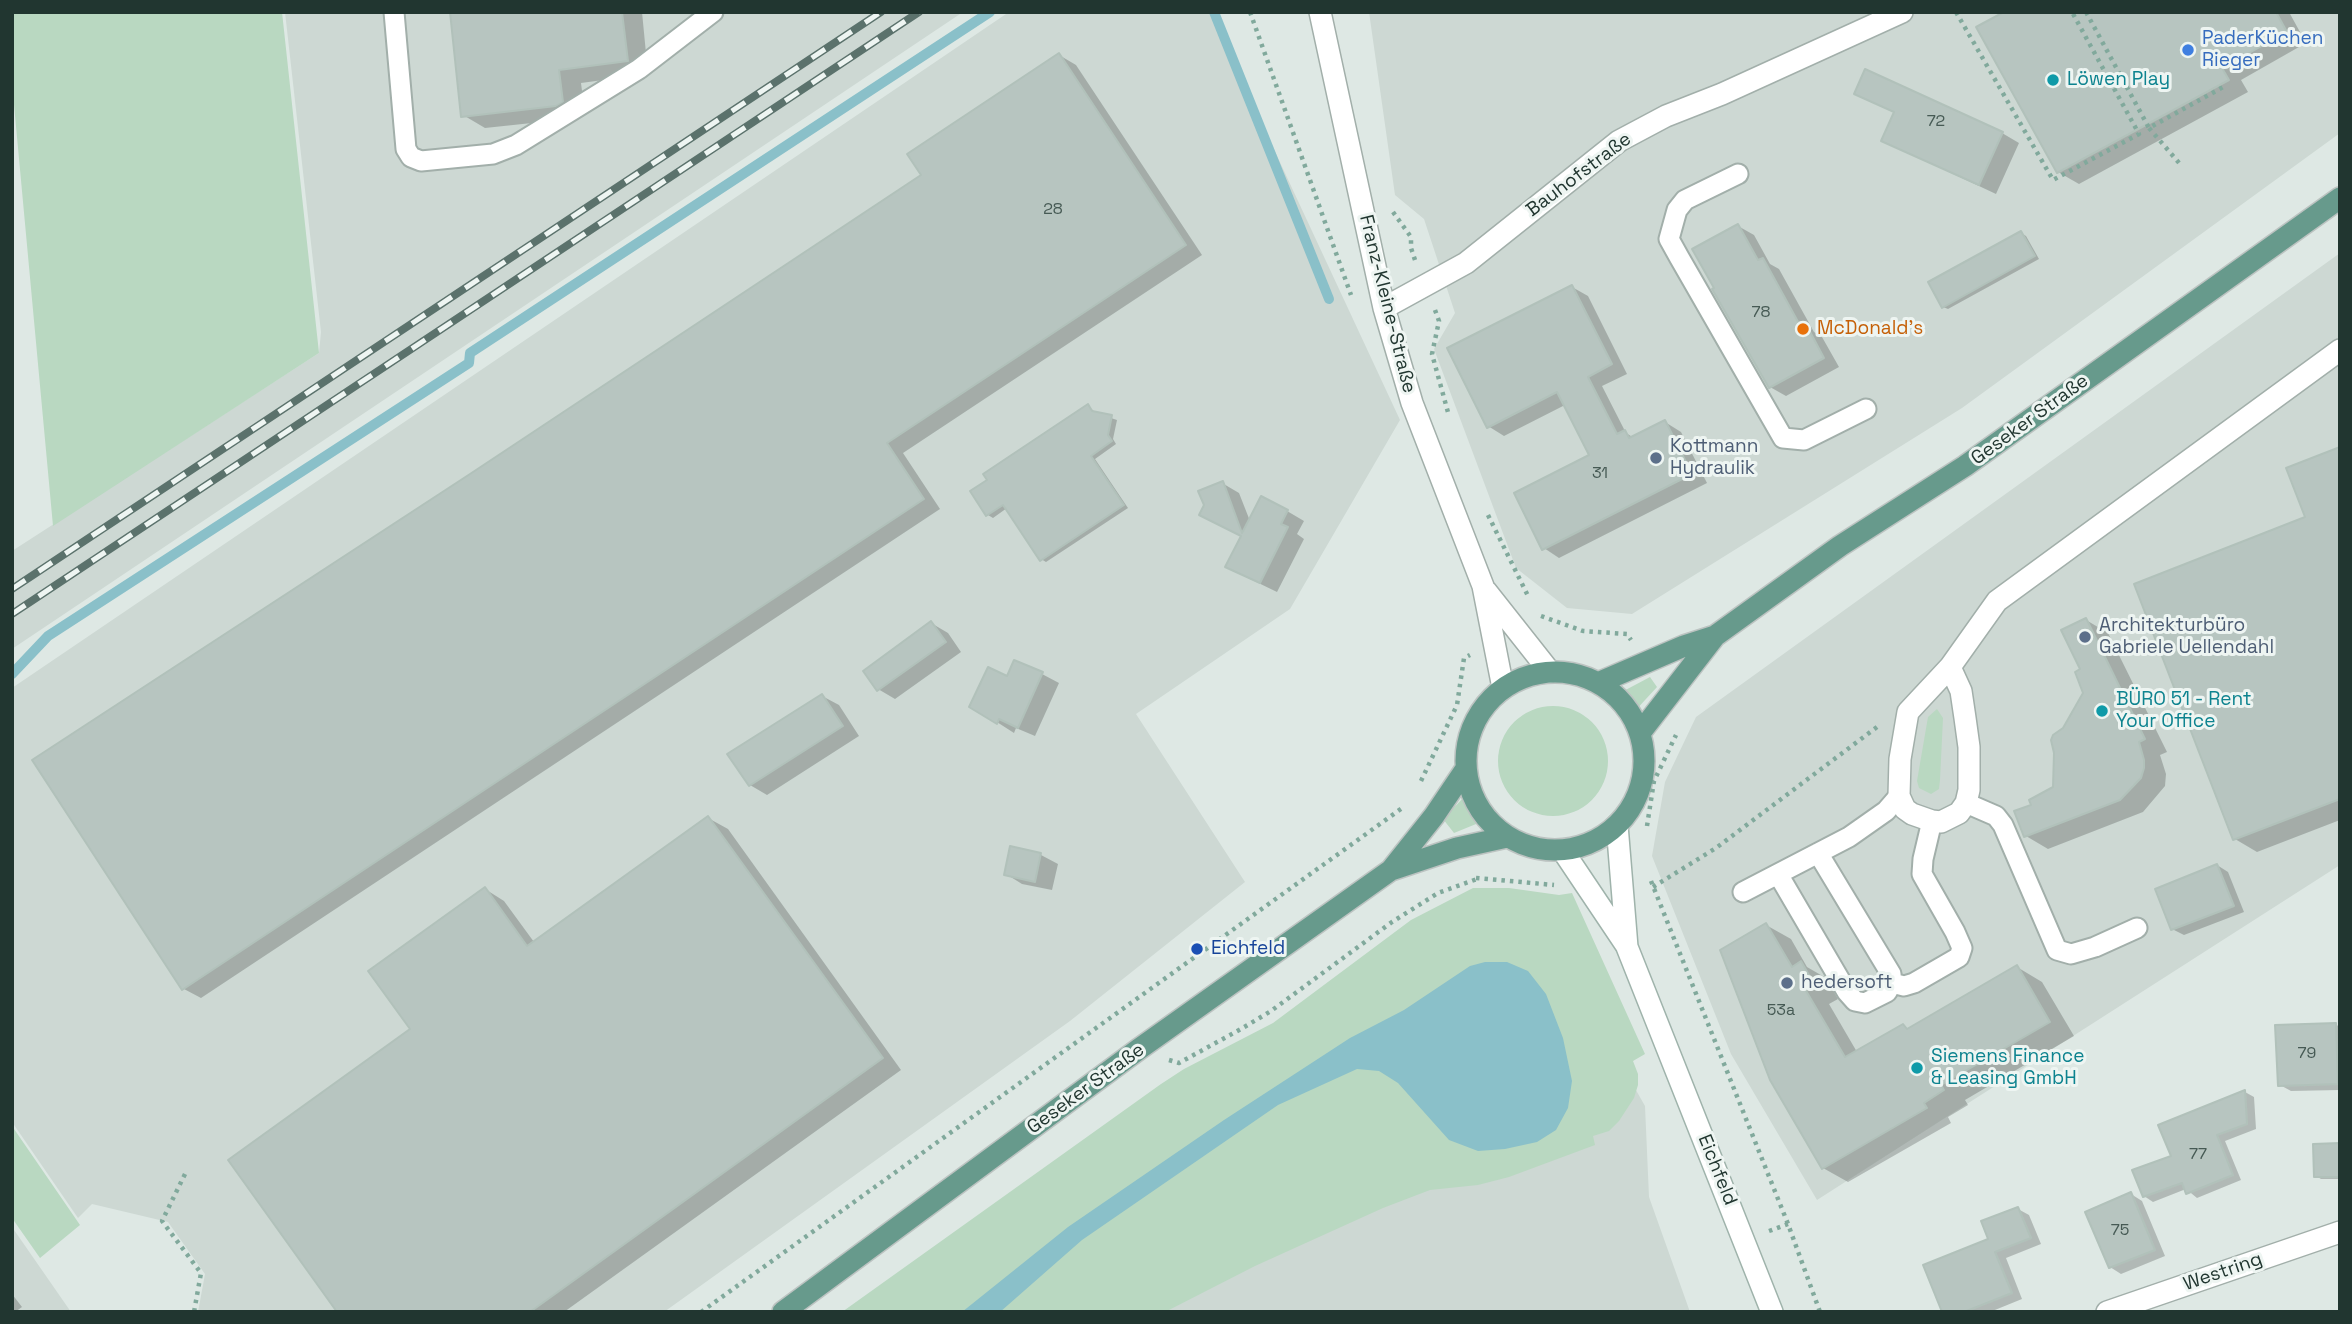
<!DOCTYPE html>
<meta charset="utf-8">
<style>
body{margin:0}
#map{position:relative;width:2352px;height:1324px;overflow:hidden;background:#dee8e4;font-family:"Space Grotesk",sans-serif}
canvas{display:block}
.frame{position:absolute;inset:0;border:14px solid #213630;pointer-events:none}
</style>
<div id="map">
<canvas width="2352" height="1324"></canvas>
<div class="frame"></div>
</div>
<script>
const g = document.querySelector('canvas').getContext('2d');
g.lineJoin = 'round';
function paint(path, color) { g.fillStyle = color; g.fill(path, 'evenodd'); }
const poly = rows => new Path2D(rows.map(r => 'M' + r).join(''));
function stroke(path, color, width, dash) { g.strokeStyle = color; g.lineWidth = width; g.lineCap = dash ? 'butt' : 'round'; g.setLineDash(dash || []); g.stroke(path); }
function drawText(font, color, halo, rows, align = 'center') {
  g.font = font + ' "Space Grotesk",sans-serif'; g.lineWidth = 6; g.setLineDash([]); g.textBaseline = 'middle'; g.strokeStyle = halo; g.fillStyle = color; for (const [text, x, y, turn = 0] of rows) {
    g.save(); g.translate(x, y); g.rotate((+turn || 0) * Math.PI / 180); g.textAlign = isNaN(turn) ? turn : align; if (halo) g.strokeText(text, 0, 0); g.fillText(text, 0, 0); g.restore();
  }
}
const built = poly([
 [285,12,963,12,12,649,12,551,319,353,321,332],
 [1009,12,1210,12,1400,420,1290,609,1136,714,1245,882,1070,1021,664,1312,198,1312,205,1274,168,1222,92,1204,78,1218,12,1122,12,688],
 [1369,12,2340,12,2340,133,1962,408,1632,614,1567,608,1516,568,1434,349,1455,313,1424,219,1395,195],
 [2340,253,2340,865,1817,1200,1731,1054,1652,856,1665,782,1696,717],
 [1556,949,1645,1106,1649,1197,1690,1312,902,1312],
 [12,1227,71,1312,12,1312]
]);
const green = poly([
 [12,12,282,12,319,353,53,526,12,83],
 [1650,677,1657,687,1634,712,1618,694],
 '1498 761a55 55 0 1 1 110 0a55 55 0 1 1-110 0Z',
 [1937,709,1943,718,1940,780,1939,789,1931,794,1919,788,1917,781,1928,717],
 [1465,796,1472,812,1481,822,1454,833,1443,819],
 [1473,888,1509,888,1559,895,1572,893,1645,1054,1633,1061,1638,1074,1638,1085,1634,1098,1619,1121,1609,1131,1593,1136,1595,1145,1509,1177,1478,1185,1430,1190,1383,1208,1255,1266,1165,1312,842,1312,1161,1084,1184,1069,1273,1023,1411,920],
 [12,1126,80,1225,40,1258,12,1218]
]);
const water = poly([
 [1485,962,1507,962,1528,971,1546,994,1563,1038,1572,1081,1568,1108,1556,1130,1537,1142,1505,1149,1478,1151,1449,1140,1398,1083,1379,1071,1357,1069,1278,1105,1082,1240,1000,1312,962,1312,1068,1227,1224,1120,1350,1038,1404,1010,1470,966]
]);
const shadow = poly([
 [452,12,642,12,648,74,581,83,585,114,579,118,485,128,463,115],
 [2007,12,2289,12,2306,43,2241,80,2248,92,2079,184,2058,172],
 [1059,55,1076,65,1202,255,903,453,940,509,201,998,184,989,471,476,923,175],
 [1856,93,2002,133,2019,143,1996,194,1883,141,1896,113],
 [1738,226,1754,235,1770,264,1779,269,1814,332,1822,337,1839,367,1786,396,1770,387],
 [2021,233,2026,236,2039,259,1948,309,1943,307],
 [1572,287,1588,296,1627,374,1602,386,1626,433,1634,438,1665,422,1681,432,1707,483,1559,558,1544,548,1591,456,1565,405,1504,436,1488,426],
 [1088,406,1096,413,1117,420,1113,439,1116,444,1095,459,1128,508,1046,562,1041,559,1007,508,993,518,988,515,972,492],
 [2340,449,2340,820,2257,852,2235,839],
 [1222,483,1239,493,1250,521,1287,511,1304,521,1297,534,1304,539,1277,592,1244,576,1243,536],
 [2086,620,2108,633,2167,752,2160,755,2166,774,2165,786,2143,812,2048,849,2026,836,2033,806,2054,788,2065,729,2085,693,2082,670],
 [931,623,948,633,961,652,895,699,878,689],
 [1042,674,1059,683,1035,736,1016,728,1014,733,972,706,1008,678],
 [822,696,839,705,859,736,767,795,750,785],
 [708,818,728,829,901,1070,564,1312,339,1312,413,1030,485,889,504,901,534,942],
 [1012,848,1041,855,1058,864,1052,890,1022,884,1006,874],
 [2217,865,2228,872,2244,912,2184,935,2172,929],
 [1766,925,1791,939,1807,967,1826,978,1838,999,1829,1004,1857,1052,1903,1026,1910,1030,2017,967,2042,982,2074,1036,1965,1100,1968,1105,1948,1117,1951,1123,1848,1182,1823,1168],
 [2335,1024,2340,1027,2340,1090,2291,1091,2280,1085],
 [2245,1092,2254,1097,2256,1129,2225,1141,2241,1180,2197,1198,2186,1189,2153,1202,2144,1196,2173,1157,2160,1126],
 [2340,1145,2340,1179,2321,1179,2316,1176],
 [2131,1194,2142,1201,2165,1256,2121,1274,2110,1267],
 [2018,1209,2029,1215,2041,1244,2006,1258,2022,1299,1990,1312,1944,1312],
 [12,1294,22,1307,15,1312,12,1312]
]);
const stream = poly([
 [1214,12,1329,299],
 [12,674,48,636,469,363,470,353,990,12]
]);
const building = poly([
 [450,12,622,12,628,61,559,70,563,102,556,106,461,117,450,12],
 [2004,12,2276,12,2287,32,2222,68,2229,80,2057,173,1976,27,2004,12],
 [1059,53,1186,245,887,443,924,499,182,990,32,760,470,474,921,175,907,154,1059,53],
 [1865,69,2003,132,1979,185,1881,141,1894,112,1854,94,1865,69],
 [1738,224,1758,260,1763,258,1802,329,1807,326,1824,358,1769,388,1712,289,1714,288,1692,249,1738,224],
 [2021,231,2035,256,1942,308,1928,282,2021,231],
 [1572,285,1612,364,1588,377,1617,434,1625,430,1629,438,1665,420,1692,474,1542,550,1514,493,1589,455,1557,392,1487,428,1447,348,1572,285],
 [1088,404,1092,411,1112,415,1108,435,1112,441,1091,456,1124,505,1040,561,1003,505,986,516,970,491,987,480,983,474,1088,404],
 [2340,447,2340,799,2233,840,2134,584,2305,517,2286,468,2340,447],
 [1223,481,1242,533,1261,496,1288,510,1281,524,1288,527,1260,583,1225,567,1241,536,1199,515,1204,505,1198,491,1223,481],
 [2086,618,2145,739,2139,742,2144,760,2144,768,2141,778,2120,800,2024,837,2014,811,2031,805,2029,800,2053,787,2054,753,2051,740,2053,735,2063,728,2083,693,2075,672,2080,669,2061,630,2086,618],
 [931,621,946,642,877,691,863,671,931,621],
 [1014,660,1043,672,1018,728,999,719,997,724,969,707,988,667,1007,676,1014,660],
 [822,694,843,726,749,786,727,754,822,694],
 [708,816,883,1058,530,1312,337,1312,228,1160,410,1029,368,971,485,887,527,946,708,816],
 [1010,846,1041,853,1035,882,1004,875,1010,846],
 [2217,864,2234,906,2171,930,2155,889,2217,864],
 [1766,923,1792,967,1801,961,1814,984,1805,989,1845,1057,1903,1024,1907,1029,2017,965,2050,1022,1941,1085,1944,1090,1924,1103,1927,1108,1822,1169,1770,1080,1720,950,1766,923],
 [2336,1023,2338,1084,2278,1086,2275,1025,2336,1023],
 [2245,1090,2247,1124,2217,1135,2233,1175,2186,1194,2182,1183,2143,1197,2132,1170,2171,1156,2158,1125,2245,1090],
 [2340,1143,2340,1177,2314,1177,2313,1144,2340,1143],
 [2131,1192,2155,1250,2109,1268,2085,1212,2131,1192],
 [2018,1207,2031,1238,1995,1252,2012,1293,1964,1312,1942,1312,1923,1265,1988,1239,1981,1221,2018,1207]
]);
const path = poly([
 [1250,12,1351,295],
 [1956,12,2053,180,2139,134,2072,12],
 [2086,12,2149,128,2225,86],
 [2149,128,2180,164],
 [1393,212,1411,237,1411,248,1415,260],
 [1435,310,1439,321,1432,354,1449,416],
 [1488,515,1529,598],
 [1541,616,1583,631,1627,634,1631,640],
 [1421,781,1457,705,1464,658,1470,655],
 [1647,826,1654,781,1676,735],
 [1476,878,1554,885],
 [1651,881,1788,1224,1820,1312],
 [1653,887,1716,848,1877,727],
 [1169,1060,1179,1063,1241,1029,1271,1011,1392,922,1438,893,1477,879],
 [185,1174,162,1221,201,1273,194,1312],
 [1769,1231,1788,1224],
 [701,1312,1405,806]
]);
const service = poly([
 [394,12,406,149,411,157,421,161,493,154,516,145,639,69,713,12],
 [1738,174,1685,200,1677,210,1669,239,1679,257,1783,438,1804,440,1866,409],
 [1966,803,1996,816,2003,825,2057,950,2071,954,2095,947,2137,928],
 [1778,874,1847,992,1855,1001,1865,1003,1887,992,1892,983,1891,974,1818,853],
 [1743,892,1849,837,1886,811,1899,796],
 [1892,983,1904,986,1914,983,1959,957,1962,948,1955,932,1922,874,1923,859,1932,821]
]);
const minor = poly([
 [1320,12,1384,308,1412,403,1483,586,1503,688],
 [1384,308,1466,263,1619,141,1666,116,1722,94,1902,12],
 [1486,591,1550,672],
 [1950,667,1961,691,1965,718,1969,747,1969,790,1966,803,1959,813,1941,822,1932,821,1912,814,1905,809,1899,796,1900,759,1908,712,1950,667,1997,601,2340,350],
 [2107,1312,2340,1232]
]);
const secondary = poly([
 [1617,825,1627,947,1772,1312],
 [1563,851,1626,945]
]);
const primary = poly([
 '1466 761a89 89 0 1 1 178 0a89 89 0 1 1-178 0Z',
 [1598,683,1684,646,1715,636,1840,546,1965,466,2340,198],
 [1640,733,1715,636],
 [1391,870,1457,848,1507,837],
 [783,1312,1139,1049,1391,870,1434,816,1465,770]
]);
const rail = poly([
 [12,589,881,12],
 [12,614,919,12]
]);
const markers = [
 [2188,50,7,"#3f7fe0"],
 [2053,80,7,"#0f9aa8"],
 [1803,329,7,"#e8710a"],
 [1656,458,7,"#5c6f8a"],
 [2085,637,7,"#5c6f8a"],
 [2102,711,7,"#0f9aa8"],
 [1197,949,7,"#1a4fb4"],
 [1787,983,7,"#5c6f8a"],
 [1917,1068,7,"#0f9aa8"]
];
const numberNames = [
 ["72",1936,122],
 ["28",1053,210],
 ["78",1761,313],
 ["31",1600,474],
 ["53a",1781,1011],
 ["79",2307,1054],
 ["77",2198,1155],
 ["75",2120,1231]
];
const shopNames = [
 ["PaderKüchen",2202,39],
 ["Rieger",2202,61]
];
const cultureNames = [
 ["Löwen Play",2067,80],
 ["BÜRO 51 - Rent",2116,700],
 ["Your Office",2116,722],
 ["Siemens Finance",1931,1057],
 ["& Leasing GmbH",1931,1079]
];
const streetNames = [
 ["Bauhofstraße",1579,175,-37],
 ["Franz-Kleine-Straße",1387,304,76],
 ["Geseker Straße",2030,420,-36],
 ["Geseker Straße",1086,1089,-36],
 ["Eichfeld",1717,1170,68],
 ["Westring",2223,1272,-19]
];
const foodNames = [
 ["McDonald's",1817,329]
];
const serviceNames = [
 ["Kottmann",1670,447],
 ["Hydraulik",1670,469],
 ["Architekturbüro",2099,626],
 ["Gabriele Uellendahl",2099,648],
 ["hedersoft",1801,983]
];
const transitNames = [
 ["Eichfeld",1211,949]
];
paint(built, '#cdd8d3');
paint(green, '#b9d8c1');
paint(water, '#8ac0c9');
paint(shadow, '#0003');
stroke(stream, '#8ac0c9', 10);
paint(building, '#b7c5c0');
stroke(building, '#b1c1ba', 2);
stroke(service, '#a2afaa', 23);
stroke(minor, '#a2afaa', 24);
stroke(secondary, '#9fb3ab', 24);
stroke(primary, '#bcc3c1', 24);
stroke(path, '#81a99c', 4.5, [3.5, 5]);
stroke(service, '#fff', 19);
stroke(minor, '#fff', 21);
stroke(secondary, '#fff', 21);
stroke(primary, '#679a8c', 21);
stroke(rail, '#5b726c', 8);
stroke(rail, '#eef5f2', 5, [16]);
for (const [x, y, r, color] of markers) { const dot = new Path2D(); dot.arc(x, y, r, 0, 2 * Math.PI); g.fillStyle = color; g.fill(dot); stroke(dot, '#eef5f2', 2.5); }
drawText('16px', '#465a54', null, numberNames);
drawText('19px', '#366cbe', '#eef5f2', shopNames, 'left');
drawText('19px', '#0d838f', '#eef5f2', cultureNames, 'left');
drawText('19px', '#213630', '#eef5f2', streetNames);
drawText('19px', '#c56008', '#eef5f2', foodNames, 'left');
drawText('19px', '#4e5e75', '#eef5f2', serviceNames, 'left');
drawText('19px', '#164399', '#eef5f2', transitNames, 'left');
</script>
